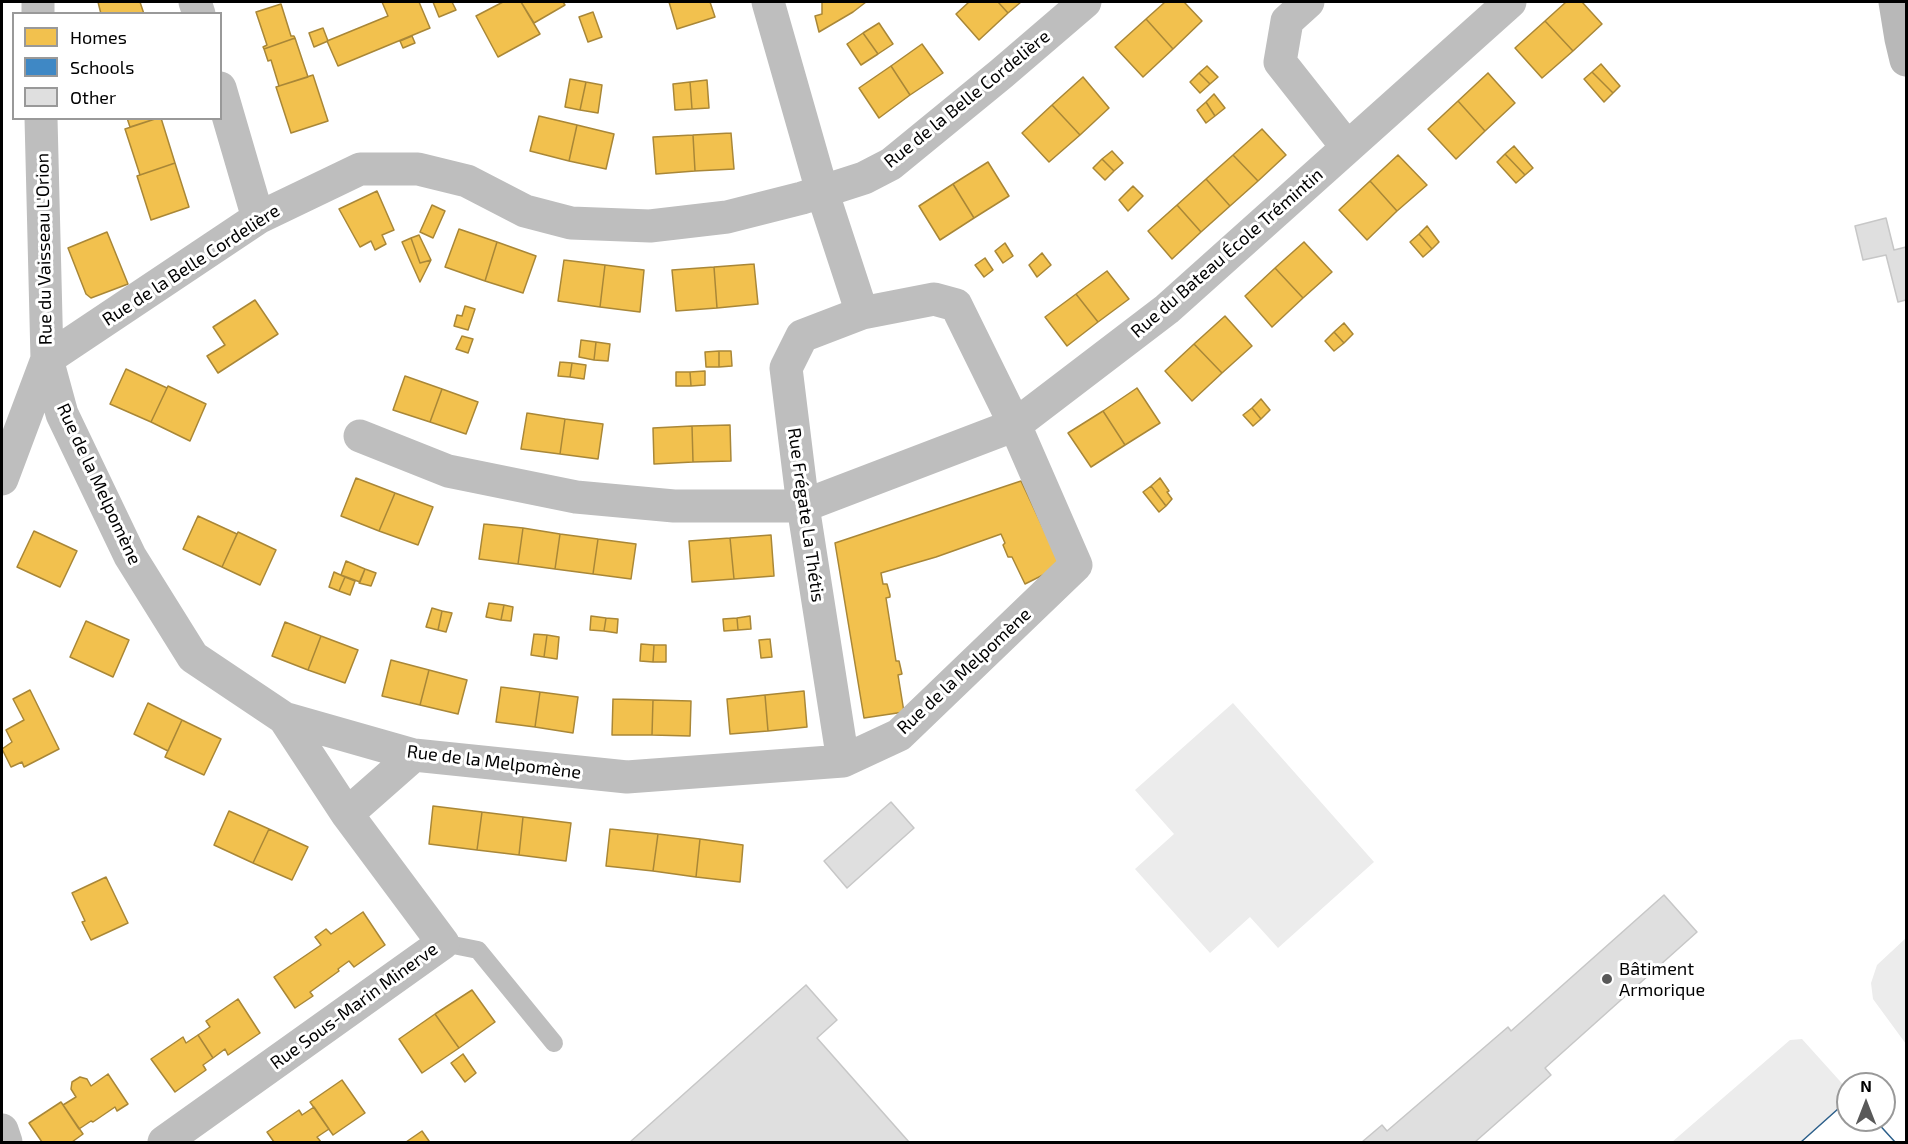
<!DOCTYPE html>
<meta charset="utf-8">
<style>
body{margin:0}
#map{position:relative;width:1908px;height:1144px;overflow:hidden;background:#fff;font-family:"Exo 2",sans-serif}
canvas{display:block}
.frame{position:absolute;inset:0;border:3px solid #000;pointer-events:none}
.legend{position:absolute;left:12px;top:12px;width:210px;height:108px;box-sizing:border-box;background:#fff;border:2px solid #999;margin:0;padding:8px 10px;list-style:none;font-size:18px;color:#000}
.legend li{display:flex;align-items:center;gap:12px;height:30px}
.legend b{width:30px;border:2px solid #999}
.north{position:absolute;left:1836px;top:1072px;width:60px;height:60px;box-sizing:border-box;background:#fff;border:2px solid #999;border-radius:50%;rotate:0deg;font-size:16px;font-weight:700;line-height:24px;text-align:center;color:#000}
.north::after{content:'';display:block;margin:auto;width:21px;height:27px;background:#595959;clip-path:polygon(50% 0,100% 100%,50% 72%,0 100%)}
</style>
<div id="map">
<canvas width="1908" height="1144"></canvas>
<div class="frame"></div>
<ul class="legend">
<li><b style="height:16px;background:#f2c14e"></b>Homes</li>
<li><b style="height:16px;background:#3f88c5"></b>Schools</li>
<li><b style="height:16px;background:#dfdfdf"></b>Other</li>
</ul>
<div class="north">N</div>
</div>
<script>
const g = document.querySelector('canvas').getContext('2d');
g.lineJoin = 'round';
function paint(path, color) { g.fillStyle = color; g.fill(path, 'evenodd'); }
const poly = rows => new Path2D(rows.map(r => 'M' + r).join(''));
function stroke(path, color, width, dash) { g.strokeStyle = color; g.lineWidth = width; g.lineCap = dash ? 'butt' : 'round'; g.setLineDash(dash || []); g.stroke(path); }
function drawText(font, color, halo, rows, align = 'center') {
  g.font = font + ' "Exo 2",sans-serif'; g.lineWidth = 6; g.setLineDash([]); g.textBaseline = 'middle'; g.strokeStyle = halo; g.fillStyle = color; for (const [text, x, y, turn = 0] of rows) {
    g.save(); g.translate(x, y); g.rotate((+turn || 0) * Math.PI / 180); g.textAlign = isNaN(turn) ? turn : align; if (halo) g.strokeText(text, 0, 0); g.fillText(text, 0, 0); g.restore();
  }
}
const green = poly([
 [1233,703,1374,862,1278,948,1250,917,1210,953,1135,869,1174,834,1135,790],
 [1906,938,1906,1044,1873,999,1871,983,1877,965],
 [1802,1039,1848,1090,1848,1100,1801,1142,1672,1142,1790,1040]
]);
const homes = poly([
 [98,2,140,2,144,14,101,14,98,2],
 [382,2,419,2,430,28,338,66,327,41,388,16,382,2],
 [433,2,452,2,456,10,439,17,433,2],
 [503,2,521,2,540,34,498,57,476,16,503,2],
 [521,2,563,2,565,5,534,23,521,2],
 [669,2,710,2,715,17,677,29,669,2],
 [822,2,866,2,853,12,819,32,815,16,822,14,822,2],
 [969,2,998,2,1008,13,979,40,956,14,969,2],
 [998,2,1021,2,1008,13,998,2],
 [1165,2,1184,2,1202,21,1173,49,1146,19,1165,2],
 [1566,2,1582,2,1602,24,1573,51,1545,21,1566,2],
 [281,4,291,36,294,36,295,38,264,49,263,47,267,45,256,12,281,4],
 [593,12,602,37,588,42,579,17,593,12],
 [1146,19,1173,49,1143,77,1115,47,1146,19],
 [1545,21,1573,51,1542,78,1515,48,1545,21],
 [879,23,893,44,878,54,863,33,879,23],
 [323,28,328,41,314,47,309,33,323,28],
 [863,33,878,54,861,65,847,44,863,33],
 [412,36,415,43,403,48,400,41,412,36],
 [295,38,308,77,279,86,271,60,268,61,264,49,295,38],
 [922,44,943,73,910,95,891,66,922,44],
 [1601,64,1620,86,1613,93,1592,72,1601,64],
 [891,66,910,95,879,118,859,88,891,66],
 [1207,66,1218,77,1210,84,1199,73,1207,66],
 [1592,72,1613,93,1604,102,1584,79,1592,72],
 [1199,73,1210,84,1200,93,1190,82,1199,73],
 [1488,73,1515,103,1485,131,1458,101,1488,73],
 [313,75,328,121,291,133,276,87,313,75],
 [1083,77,1109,108,1080,135,1052,105,1083,77],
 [570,79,586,82,580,110,565,107,570,79],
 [707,80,709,108,692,109,690,82,707,80],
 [586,82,602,85,598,113,580,110,586,82],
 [690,82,692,109,675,110,673,84,690,82],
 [1214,94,1225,108,1215,116,1206,102,1214,94],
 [1458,101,1485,131,1456,159,1428,129,1458,101],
 [1206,102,1215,116,1206,123,1197,110,1206,102],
 [1052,105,1080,135,1049,162,1022,133,1052,105],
 [539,116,577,125,569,161,530,151,539,116],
 [127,118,158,118,130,127,127,118],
 [158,118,161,118,175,163,140,175,125,129,158,118],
 [577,125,614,134,606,169,569,161,577,125],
 [1262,129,1286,155,1258,181,1233,155,1262,129],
 [731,133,734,169,695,171,693,135,731,133],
 [693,135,695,171,656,174,653,137,693,135],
 [1514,146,1533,168,1525,175,1505,154,1514,146],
 [1112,151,1123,163,1114,171,1102,159,1112,151],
 [1505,154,1525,175,1516,183,1497,162,1505,154],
 [1233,155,1258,181,1230,206,1206,179,1233,155],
 [1398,155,1427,185,1397,211,1370,181,1398,155],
 [1102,159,1114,171,1105,180,1093,168,1102,159],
 [988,162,1009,196,974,218,953,184,988,162],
 [175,163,189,207,151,220,137,176,175,163],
 [1206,179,1230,206,1201,232,1177,205,1206,179],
 [1370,181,1397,211,1367,240,1339,210,1370,181],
 [953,184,974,218,940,240,919,206,953,184],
 [1133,186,1143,196,1128,211,1119,200,1133,186],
 [377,191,394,230,382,235,386,244,375,250,371,241,360,247,339,209,377,191],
 [432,205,445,211,433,238,420,232,432,205],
 [1177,205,1201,232,1172,259,1148,231,1177,205],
 [1427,226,1439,242,1432,249,1419,234,1427,226],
 [459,229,497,242,485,281,445,267,459,229],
 [107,232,128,284,91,298,86,294,68,248,107,232],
 [1419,234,1432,249,1423,257,1410,242,1419,234],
 [419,235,431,260,420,263,411,238,419,235],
 [411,238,420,263,431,260,420,282,402,242,411,238],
 [497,242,536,256,523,293,485,281,497,242],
 [1304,242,1332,272,1303,298,1275,268,1304,242],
 [1005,243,1013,256,1003,263,995,251,1005,243],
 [1042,253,1051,265,1037,277,1029,265,1042,253],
 [985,258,993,270,984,277,975,265,985,258],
 [564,260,605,265,600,307,558,301,564,260],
 [754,264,758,304,717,308,714,267,754,264],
 [605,265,644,270,640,312,600,307,605,265],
 [714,267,717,308,676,311,672,270,714,267],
 [1275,268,1303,298,1272,327,1245,296,1275,268],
 [1107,271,1129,299,1098,322,1076,294,1107,271],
 [1076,294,1098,322,1067,346,1045,317,1076,294],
 [255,300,278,334,218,373,207,356,225,345,213,327,255,300],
 [465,306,475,309,468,330,454,326,457,315,462,316,465,306],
 [1225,316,1252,346,1222,373,1194,344,1225,316],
 [1344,323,1353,334,1344,343,1334,332,1344,323],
 [1334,332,1344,343,1334,351,1325,341,1334,332],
 [462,336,473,339,468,353,456,349,462,336],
 [581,340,596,342,594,360,579,357,581,340],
 [596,342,610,344,608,361,594,360,596,342],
 [1194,344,1222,373,1192,401,1165,371,1194,344],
 [719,351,731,351,732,366,719,367,719,351],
 [719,351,719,367,706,367,705,352,719,351],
 [560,362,572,363,570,377,558,376,560,362],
 [572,363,586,365,584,379,570,377,572,363],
 [126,369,167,388,151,422,110,404,126,369],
 [705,371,705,385,691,386,690,372,705,371],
 [676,372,690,372,691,386,676,386,676,372],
 [405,376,442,389,430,422,393,410,405,376],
 [168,386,206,404,190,441,151,422,168,386],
 [1137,388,1160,423,1125,445,1103,411,1137,388],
 [442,389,478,402,466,434,430,422,442,389],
 [1261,399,1270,410,1261,419,1252,408,1261,399],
 [1252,408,1261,419,1253,426,1243,415,1252,408],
 [1103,411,1125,445,1091,467,1068,433,1103,411],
 [527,413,565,419,560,454,521,449,527,413],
 [565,419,603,424,598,459,560,454,565,419],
 [730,425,731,461,693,462,692,426,730,425],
 [692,426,693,462,654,464,653,428,692,426],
 [356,478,395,493,379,531,341,516,356,478],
 [1160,478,1169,491,1167,492,1172,499,1166,506,1151,486,1160,478],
 [1021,481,1061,566,1025,584,1012,557,1008,557,1003,545,1005,543,1001,534,936,557,881,573,883,584,887,584,890,595,890,597,886,598,896,661,899,661,902,674,898,675,904,712,864,718,835,543,1021,481],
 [1151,486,1166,506,1159,512,1143,492,1151,486],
 [395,493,433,507,418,545,379,531,395,493],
 [198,516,237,534,222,567,183,549,198,516],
 [484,524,523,528,518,564,479,559,484,524],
 [523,528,560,534,555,569,518,564,523,528],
 [34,531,77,551,60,587,17,567,34,531],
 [238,532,276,550,260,585,222,567,238,532],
 [560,534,598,539,593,574,555,569,560,534],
 [771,535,774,576,734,579,730,538,771,535],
 [730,538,734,579,692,582,689,541,730,538],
 [598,539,636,544,631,579,593,574,598,539],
 [346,561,365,569,360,582,341,575,346,561],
 [365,569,376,573,371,586,359,583,365,569],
 [334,572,345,577,339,591,329,587,334,572],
 [345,577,355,581,350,595,339,591,345,577],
 [489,603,504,605,501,620,486,617,489,603],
 [504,605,513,607,511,621,501,620,504,605],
 [432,608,442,611,438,630,426,627,432,608],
 [442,611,452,613,446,632,438,630,442,611],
 [591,616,606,618,604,631,590,630,591,616],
 [750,616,751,629,738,630,737,618,750,616],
 [606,618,618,619,617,633,604,631,606,618],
 [737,618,738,630,724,631,723,619,737,618],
 [86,621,129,640,113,677,70,657,86,621],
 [285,622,321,636,308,670,272,656,285,622],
 [534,634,547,635,544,657,531,655,534,634],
 [547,635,559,637,557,659,544,657,547,635],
 [321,636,358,650,345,683,308,670,321,636],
 [770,639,772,657,761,658,759,640,770,639],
 [641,644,654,645,653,662,640,661,641,644],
 [654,645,666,645,666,662,653,662,654,645],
 [391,660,429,670,420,705,382,696,391,660],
 [429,670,467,680,458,714,420,705,429,670],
 [501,687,540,692,535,727,496,722,501,687],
 [30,690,59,749,24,767,22,762,11,767,2,749,12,742,6,730,24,720,13,699,30,690],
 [804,691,807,727,768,731,765,695,804,691],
 [540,692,578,697,573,733,535,727,540,692],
 [765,695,768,731,730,734,727,699,765,695],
 [613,699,653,700,652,735,612,735,613,699],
 [653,700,691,701,690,736,652,735,653,700],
 [148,703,182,720,168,751,134,734,148,703],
 [182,720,221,739,204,775,165,757,182,720],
 [433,806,482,812,477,850,429,844,433,806],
 [229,811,269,829,253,863,214,845,229,811],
 [482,812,523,817,519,855,477,850,482,812],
 [523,817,571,823,566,861,519,855,523,817],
 [269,829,308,847,292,880,253,863,269,829],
 [610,829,658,834,653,871,606,866,610,829],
 [658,834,700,839,696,877,653,871,658,834],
 [700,839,743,845,740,882,696,877,700,839],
 [106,877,128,923,91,940,82,922,85,921,72,893,106,877],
 [363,912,385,945,354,967,349,961,338,969,339,971,310,992,313,996,295,1008,274,977,321,945,315,937,326,929,331,934,363,912],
 [472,990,495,1022,459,1048,435,1014,472,990],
 [238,999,260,1033,228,1055,225,1049,213,1058,198,1035,210,1027,206,1021,238,999],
 [435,1014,459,1048,422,1073,399,1039,435,1014],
 [198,1035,213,1058,203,1065,206,1070,175,1092,151,1059,183,1037,186,1043,198,1035],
 [463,1054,476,1073,465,1082,451,1063,463,1054],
 [108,1074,128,1104,117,1111,115,1107,93,1122,91,1121,79,1129,63,1105,76,1097,71,1089,72,1082,80,1077,87,1079,91,1086,108,1074],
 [342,1080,365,1113,333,1135,310,1102,342,1080],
 [61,1102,83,1134,72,1142,42,1142,29,1123,61,1102],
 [314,1107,329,1129,317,1137,321,1142,274,1142,267,1132,299,1110,302,1115,314,1107],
 [422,1131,429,1141,427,1142,406,1142,422,1131]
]);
const schools = poly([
 [1848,1100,1848,1120,1875,1120,1895,1142,1801,1142,1848,1100],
 [1848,1100,1848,1120,1875,1120,1895,1142,1801,1142,1848,1100]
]);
const building = poly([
 [1886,218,1894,250,1906,247,1906,300,1898,302,1886,255,1863,260,1855,226,1886,218],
 [891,802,914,828,847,888,824,861,891,802],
 [1664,895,1697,932,1545,1068,1551,1075,1475,1142,1362,1142,1382,1125,1387,1131,1508,1027,1511,1031,1664,895],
 [806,985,837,1020,817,1038,909,1142,630,1142,806,985]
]);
const lane = poly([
 [443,943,478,950,554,1043]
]);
const street = poly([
 [38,2,38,14],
 [195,2,199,14],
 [768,2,822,191,862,313],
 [1308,2,1287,21,1280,62,1347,147],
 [220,88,258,218],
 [360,436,448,471,576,497,674,506,803,506,1015,425,1167,309,1510,2],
 [2,479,47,359,41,118],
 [843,761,803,506,786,368,802,336,862,313,934,299,956,305,1015,425,1076,565,899,735,843,761,627,777,414,755,284,718,193,657,130,556,62,414,47,359,258,218,360,169,418,169,467,181,525,211,571,223,650,226,727,217,802,198,864,178,891,164,1001,74,1085,2],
 [347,814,414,755],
 [2,1130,6,1142],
 [164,1142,443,943,347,814,284,718]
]);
const secondary = poly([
 [1895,2,1901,39,1906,60]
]);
const markers = [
 [1607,979,6,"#595959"]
];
const streetNames = [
 ["Rue de la Belle Cordelière",967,99,-39],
 ["Rue du Vaisseau L'Orion",44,249,-91],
 ["Rue du Bateau École Trémintin",1227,253,-41],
 ["Rue de la Belle Cordelière",191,265,-33],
 ["Rue de la Melpomène",99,484,65],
 ["Rue Frégate La Thétis",806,515,82],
 ["Rue de la Melpomène",964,671,-43],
 ["Rue de la Melpomène",494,762,7],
 ["Rue Sous-Marin Minerve",354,1006,-36]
];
const poiNames = [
 ["Bâtiment",1619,969],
 ["Armorique",1619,990]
];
paint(green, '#ececec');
paint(homes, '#f2c14e');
stroke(homes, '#a98737', 1.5);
paint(schools, '#3f88c5');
stroke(schools, '#2c5f8a', 1.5);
paint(building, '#dfdfdf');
stroke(building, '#c7c7c7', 1.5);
stroke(lane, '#bebebe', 18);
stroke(street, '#bebebe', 33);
stroke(secondary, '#b8b8b8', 33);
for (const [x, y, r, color] of markers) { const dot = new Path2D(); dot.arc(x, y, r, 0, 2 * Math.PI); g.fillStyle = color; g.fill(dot); stroke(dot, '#fff', 2); }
drawText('18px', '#000', '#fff', streetNames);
drawText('18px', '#000', '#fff', poiNames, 'left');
</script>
